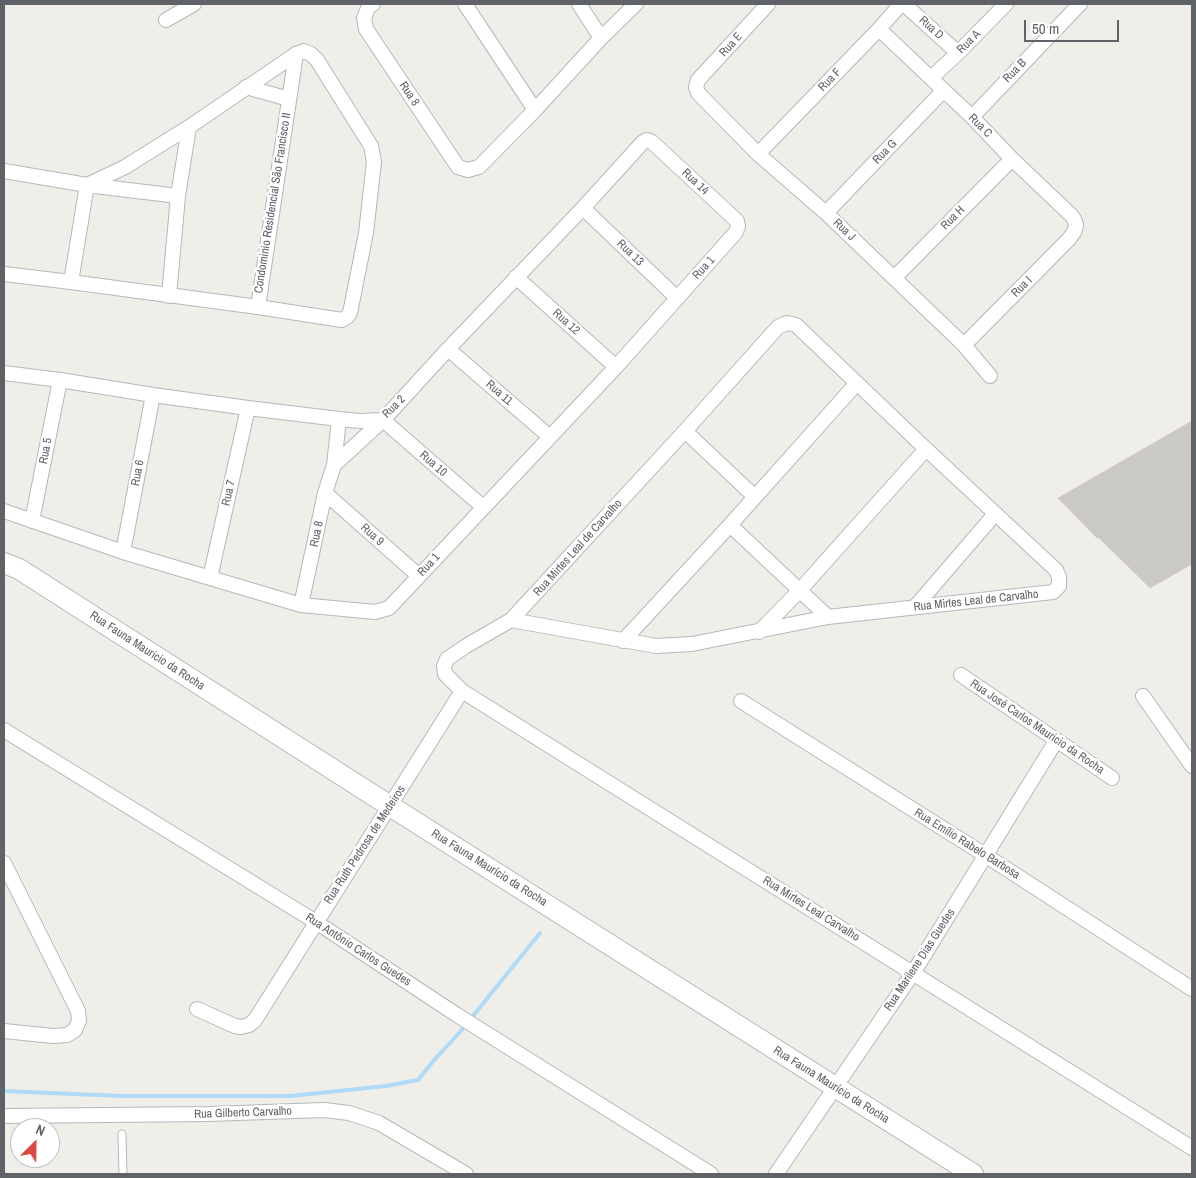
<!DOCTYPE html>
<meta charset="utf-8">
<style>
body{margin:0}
#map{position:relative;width:1196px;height:1178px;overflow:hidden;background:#f0eee8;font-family:"Archivo Narrow",sans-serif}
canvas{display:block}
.frame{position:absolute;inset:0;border:5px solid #5f6266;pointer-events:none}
.north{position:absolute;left:10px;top:1118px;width:50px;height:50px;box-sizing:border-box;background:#fff;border:1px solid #bfc0c2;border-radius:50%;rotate:23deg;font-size:14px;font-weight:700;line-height:20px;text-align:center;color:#5f6266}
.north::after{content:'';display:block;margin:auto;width:18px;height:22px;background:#db4a42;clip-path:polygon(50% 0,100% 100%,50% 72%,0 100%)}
.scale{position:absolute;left:1024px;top:20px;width:95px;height:22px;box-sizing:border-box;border:2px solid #5f6266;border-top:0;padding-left:6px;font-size:15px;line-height:18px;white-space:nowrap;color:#5f6266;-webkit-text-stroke:4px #fff;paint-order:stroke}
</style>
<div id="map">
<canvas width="1196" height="1178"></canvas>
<div class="frame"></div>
<div class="north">N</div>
<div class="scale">50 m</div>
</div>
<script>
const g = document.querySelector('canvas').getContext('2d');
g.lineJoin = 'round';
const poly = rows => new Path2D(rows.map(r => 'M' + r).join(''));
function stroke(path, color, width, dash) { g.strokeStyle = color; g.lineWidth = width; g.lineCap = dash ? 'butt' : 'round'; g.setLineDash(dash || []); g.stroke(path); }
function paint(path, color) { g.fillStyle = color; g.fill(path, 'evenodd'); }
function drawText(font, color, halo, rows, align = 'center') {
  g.font = font + ' "Archivo Narrow",sans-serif'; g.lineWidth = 4.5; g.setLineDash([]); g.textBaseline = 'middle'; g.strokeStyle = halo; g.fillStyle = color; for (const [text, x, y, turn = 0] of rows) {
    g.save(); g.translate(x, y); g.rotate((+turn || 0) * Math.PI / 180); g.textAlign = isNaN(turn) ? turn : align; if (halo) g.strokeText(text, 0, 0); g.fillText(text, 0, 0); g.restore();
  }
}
const stream = poly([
 [4,1091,122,1096,291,1096,386,1086,418,1080,435,1059,460,1032,540,933]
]);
const building = poly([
 [1192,421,1192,564,1150,588,1098,537,1097,538,1058,498,1192,421]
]);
const lane = poly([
 [122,1134,123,1174]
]);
const street = poly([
 [373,4,369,6,364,18,366,29,458,167,468,170,479,167,535,110,601,38,636,4],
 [465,4,535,110],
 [579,4,601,38],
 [768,4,698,80,696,87,698,93,758,154,826,213,964,345,990,376],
 [904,4,958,53],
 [166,20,194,4],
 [879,29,972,117,1012,159,1072,216,1075,221,1076,226,1074,232,1069,239,964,345],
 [931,78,958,53,1006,4],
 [246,87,289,99],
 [972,117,1080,4],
 [758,154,879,29,901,4],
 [4,171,87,185,125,167,189,127,296,54,304,51,311,54,317,60,371,146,374,162,366,233,350,313,347,317,342,320,258,307,71,282,4,274],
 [583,208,677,298],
 [826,213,943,91],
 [516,277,616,367],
 [894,278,1012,159],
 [71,282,87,185,178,196],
 [169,296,178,196,189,127],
 [258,307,296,54],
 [448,349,550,437],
 [4,373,60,380,153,395,248,408,339,419,360,421,383,420,448,349,583,208,643,142,647,140,652,142,737,221,738,226,736,232,616,367,389,608,375,612,301,605,123,552,4,511],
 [685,431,755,497],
 [334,465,383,420,483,507],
 [325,493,419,576],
 [32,521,60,380],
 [730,525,828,617],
 [123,552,153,395],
 [210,578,248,408],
 [301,605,325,493,334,465,339,419],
 [915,607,995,514],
 [511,620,656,646,692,644,828,617,1053,592,1059,586,1059,577,1056,570,926,449,796,325,787,323,778,327,685,431,511,620,466,646,447,659,444,666,445,674,462,691,1192,1148],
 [759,632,800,590,926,449],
 [623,641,730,525,857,383],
 [961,675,1112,778],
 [1143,696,1192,766],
 [741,701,985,855,1192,989],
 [4,730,316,922,457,1015,711,1174],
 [4,863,78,1011,79,1021,75,1030,67,1035,53,1036,4,1031],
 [197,1009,235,1026,241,1027,249,1025,255,1020,462,691],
 [4,1116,208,1114,324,1110,349,1113,379,1123,466,1174],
 [776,1174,913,973,1056,741]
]);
const secondary = poly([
 [4,563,19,569,390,806,973,1174]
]);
const streetNames = [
 ["Rua D",931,28,42],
 ["Rua A",969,42,-45],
 ["Rua E",731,45,-48],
 ["Rua B",1015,71,-46],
 ["Rua F",830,80,-46],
 ["Rua 8",409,94,56],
 ["Rua C",980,126,45],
 ["Rua G",885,152,-46],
 ["Rua 14",695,182,43],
 ["Condominio Residencial São Francisco II",273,203,-81],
 ["Rua H",953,218,-45],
 ["Rua J",844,230,44],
 ["Rua 13",630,253,44],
 ["Rua 1",704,268,-48],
 ["Rua I",1022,287,-45],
 ["Rua 12",566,322,42],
 ["Rua 11",499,393,41],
 ["Rua 2",394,407,-45],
 ["Rua 5",46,451,-79],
 ["Rua 10",433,464,41],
 ["Rua 6",138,473,-79],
 ["Rua 7",229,493,-77],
 ["Rua 8",317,534,-78],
 ["Rua 9",372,535,42],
 ["Rua Mirtes Leal de Carvalho",578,548,-48],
 ["Rua 1",429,565,-47],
 ["Rua Mirtes Leal de Carvalho",976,601,-6],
 ["Rua Fauna Maurício da Rocha",147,651,33],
 ["Rua José Carlos Mauricio da Rocha",1037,727,34],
 ["Rua Emílio Rabelo Barbosa",967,844,32],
 ["Rua Ruth Pedrosa de Medeiros",365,845,-57],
 ["Rua Fauna Maurício da Rocha",489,868,32],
 ["Rua Mirtes Leal Carvalho",811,909,32],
 ["Rua Antônio Carlos Guedes",358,950,33],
 ["Rua Marilene Dias Guedes",920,960,-57],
 ["Rua Fauna Maurício da Rocha",831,1085,32],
 ["Rua Gilberto Carvalho",243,1113,-2]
];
stroke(stream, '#afdaf8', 4);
paint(building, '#cbc9c4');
stroke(building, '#d4cfc6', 1);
stroke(lane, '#b5b7bb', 9);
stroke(street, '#b5b7bb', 16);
stroke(secondary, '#b4b6bb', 22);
stroke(lane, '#fff', 7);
stroke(street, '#fff', 14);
stroke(secondary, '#fff', 20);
drawText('12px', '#5f6266', '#fff', streetNames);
</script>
